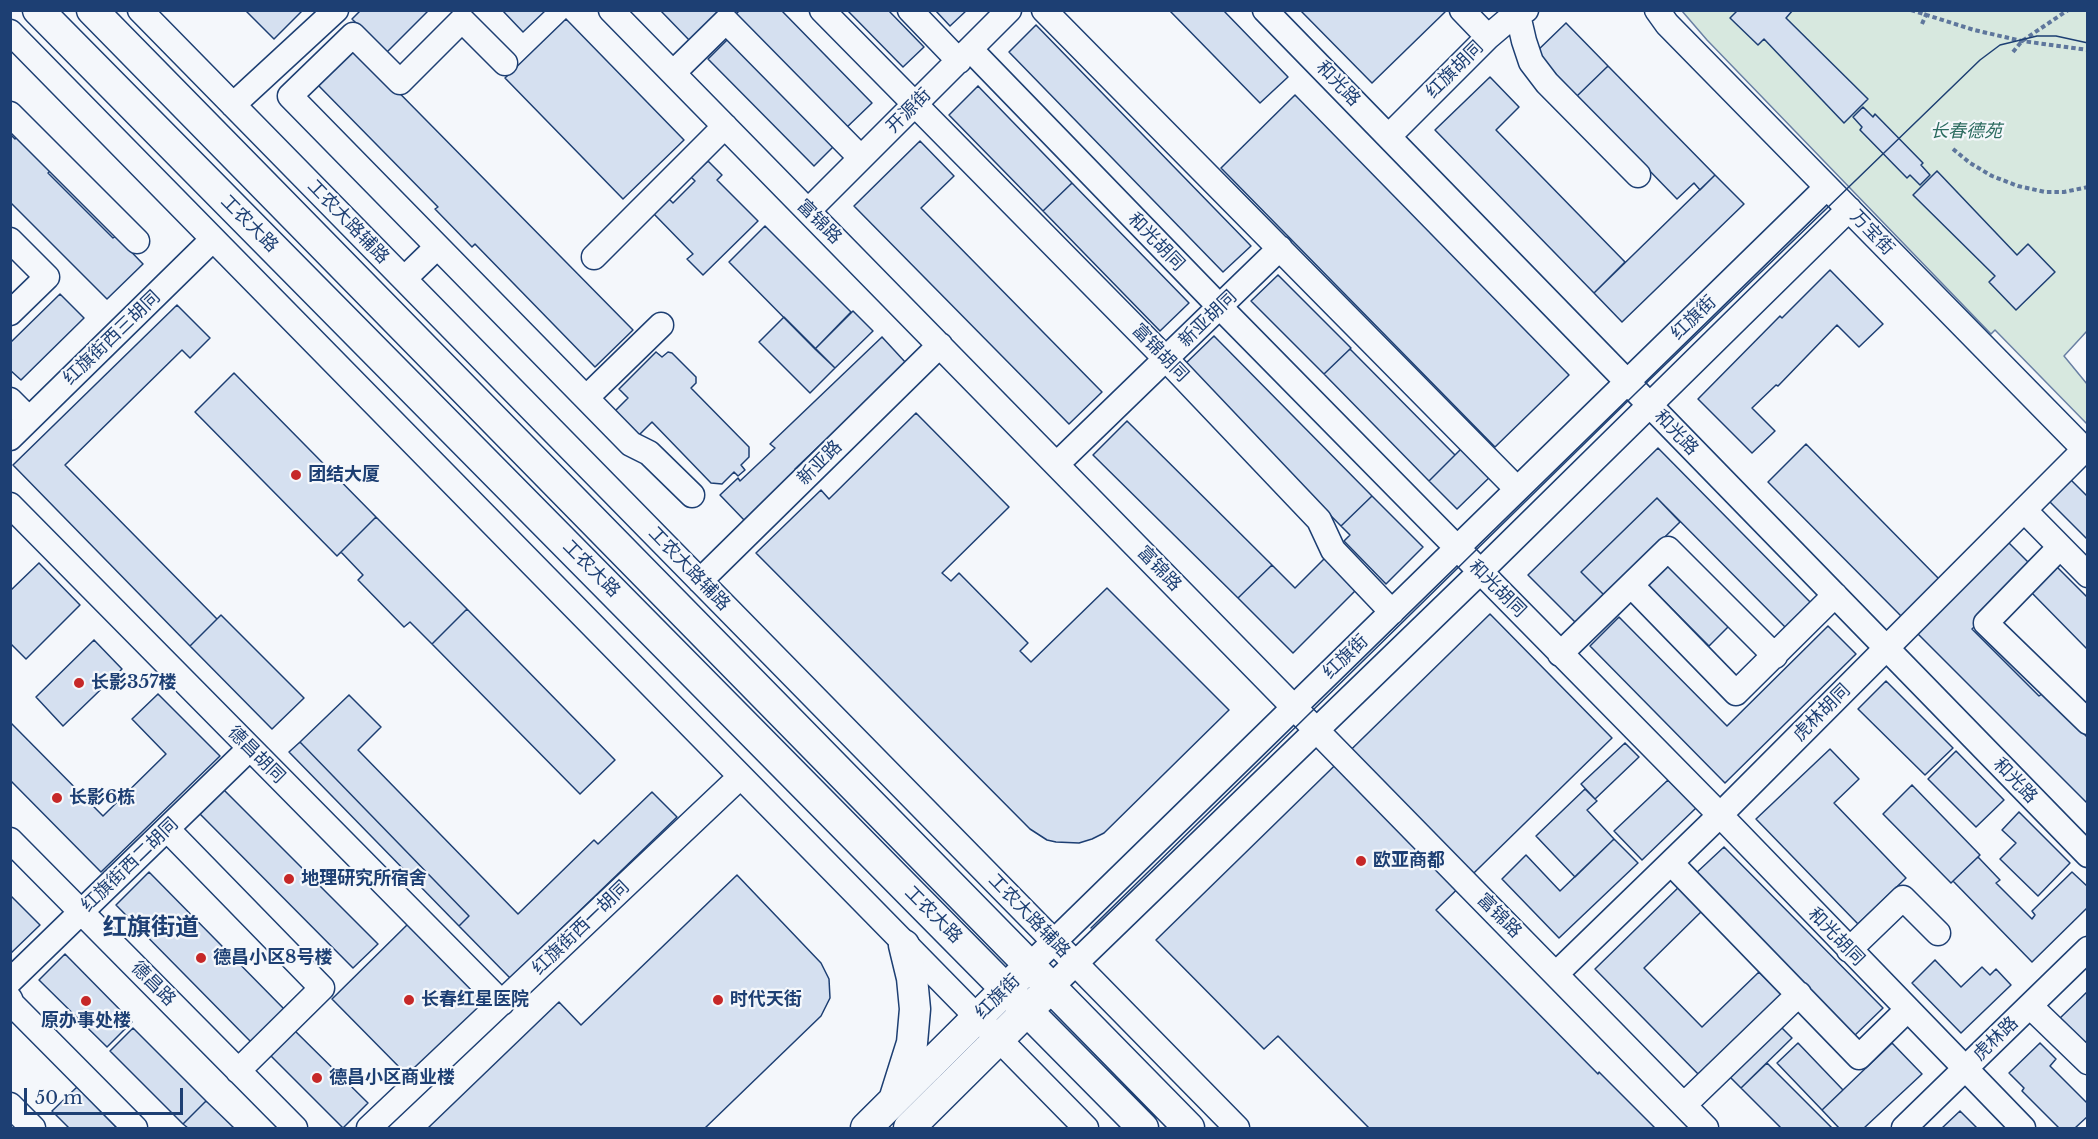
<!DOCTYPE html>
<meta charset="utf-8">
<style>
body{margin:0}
#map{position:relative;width:2098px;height:1139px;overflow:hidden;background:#f4f7fb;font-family:"Libre Baskerville",serif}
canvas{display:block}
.frame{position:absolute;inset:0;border:12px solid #1d3f73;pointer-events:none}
.scale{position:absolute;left:24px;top:1088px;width:159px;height:27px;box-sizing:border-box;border:3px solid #1d3f73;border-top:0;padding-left:8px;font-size:18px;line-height:21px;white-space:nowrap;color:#1d3f73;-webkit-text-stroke:4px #f4f7fb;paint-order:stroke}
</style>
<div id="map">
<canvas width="2098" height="1139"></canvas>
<div class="frame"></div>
<div class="scale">50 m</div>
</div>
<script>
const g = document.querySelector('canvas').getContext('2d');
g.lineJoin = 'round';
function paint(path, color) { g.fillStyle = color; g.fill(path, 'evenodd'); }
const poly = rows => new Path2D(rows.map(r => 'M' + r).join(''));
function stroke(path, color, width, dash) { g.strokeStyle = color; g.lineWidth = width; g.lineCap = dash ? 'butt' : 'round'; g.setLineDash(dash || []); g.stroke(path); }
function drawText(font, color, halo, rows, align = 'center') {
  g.font = font + ' "Libre Baskerville","Noto Sans SC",serif'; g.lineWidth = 4.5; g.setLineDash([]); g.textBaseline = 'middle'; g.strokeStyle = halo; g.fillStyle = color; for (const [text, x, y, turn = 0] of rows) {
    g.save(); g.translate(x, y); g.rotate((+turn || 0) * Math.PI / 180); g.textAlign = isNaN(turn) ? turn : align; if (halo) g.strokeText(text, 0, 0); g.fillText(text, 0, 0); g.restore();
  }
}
const green = poly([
 [1682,11,2087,11,2087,331,2064,356,2087,384,2087,424,1995,330,1991,334,1707,40,1682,11]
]);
const building = poly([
 [245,10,303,10,274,39,245,10],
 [361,10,429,10,386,53,352,19,361,10],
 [502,10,546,10,523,32,502,10],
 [660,10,719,10,721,12,691,42,660,10],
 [740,10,781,10,872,103,845,129,734,16,740,10],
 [847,10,888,10,924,47,903,67,847,10],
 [935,10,967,10,950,26,935,10],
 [1169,10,1223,10,1288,77,1260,103,1169,10],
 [1300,10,1444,10,1445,12,1372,83,1300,10],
 [1738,10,1793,10,1786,18,1868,99,1844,123,1764,39,1758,45,1730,18,1738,10],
 [566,19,684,140,623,199,505,78,566,19],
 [1566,23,1608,66,1577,96,1535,53,1566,23],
 [1036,25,1251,246,1223,272,1009,52,1036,25],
 [729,38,835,145,814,166,708,59,729,38],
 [354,47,633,330,595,367,475,244,472,247,435,209,438,207,317,84,354,47],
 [1608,66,1715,175,1700,190,1694,183,1677,199,1577,96,1608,66],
 [1490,77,1519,107,1496,130,1625,262,1594,293,1435,130,1490,77],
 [978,86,1072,183,1043,211,949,115,978,86],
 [1295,95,1569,375,1495,447,1221,168,1295,95],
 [1863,107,1873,117,1875,114,1923,163,1921,165,1930,175,1920,185,1910,175,1907,178,1860,130,1862,127,1853,117,1863,107],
 [10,134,15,139,18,136,51,170,48,173,113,238,116,236,143,264,107,299,10,202,10,134],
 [920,141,954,176,921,208,1102,392,1069,424,854,206,920,141],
 [708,161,722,175,717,180,758,221,703,275,687,259,693,254,653,213,668,198,673,203,695,181,691,177,708,161],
 [1937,171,2017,255,2028,244,2055,272,2016,310,1989,282,1995,276,1913,195,1937,171],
 [1715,175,1744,204,1622,322,1594,293,1715,175],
 [1072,183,1189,303,1160,331,1043,211,1072,183],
 [765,226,851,312,815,349,729,262,765,226],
 [1830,270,1883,324,1859,347,1837,325,1778,386,1776,385,1752,408,1775,431,1752,453,1698,399,1780,316,1782,318,1830,270],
 [1278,275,1351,348,1324,374,1251,301,1278,275],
 [60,294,84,318,21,380,10,370,10,343,60,294],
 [177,305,210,338,190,358,182,350,65,465,217,619,190,646,13,465,177,305],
 [853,311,873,331,835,368,815,349,853,311],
 [784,317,835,368,810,393,759,342,784,317],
 [1214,336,1372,496,1341,526,1183,366,1214,336],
 [882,337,906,363,795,469,798,472,746,522,720,495,738,478,740,481,775,448,770,444,882,337],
 [1350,349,1455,455,1429,481,1324,374,1350,349],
 [656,352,662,357,668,352,672,353,696,377,696,383,691,388,749,447,749,457,741,465,745,470,738,476,734,472,722,484,711,483,652,422,639,435,615,411,628,398,619,389,656,352],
 [234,373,376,517,337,556,195,412,234,373],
 [916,413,1009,507,942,573,951,581,959,573,1028,643,1020,651,1031,662,1107,588,1229,710,1104,833,1092,839,1079,843,1056,842,1047,840,1030,829,756,553,821,490,829,499,916,413],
 [1127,421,1272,565,1238,598,1093,455,1127,421],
 [1467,443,1495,472,1457,509,1429,481,1467,443],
 [1806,444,1941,581,1903,618,1768,482,1806,444],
 [1658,448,1814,606,1789,631,1657,498,1581,572,1605,596,1577,624,1528,575,1658,448],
 [2070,479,2088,497,2088,540,2049,501,2070,479],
 [1372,496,1423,547,1386,584,1344,541,1350,535,1341,526,1372,496],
 [1657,498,1680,522,1605,596,1581,572,1657,498],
 [376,517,467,609,432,644,410,622,404,627,358,580,363,575,341,552,376,517],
 [2008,542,2034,568,1972,629,2039,696,2043,693,2088,738,2088,804,1916,632,2008,542],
 [1326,557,1357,589,1293,653,1238,598,1272,565,1295,588,1326,557],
 [39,563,80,605,26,659,10,643,10,591,39,563],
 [1668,565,1729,626,1709,646,1648,585,1668,565],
 [2055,565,2088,598,2088,650,2029,590,2055,565],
 [467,609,615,760,580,794,432,644,467,609],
 [1490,614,1612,738,1436,910,1598,1074,1599,1072,1655,1128,1369,1128,1278,1036,1264,1049,1156,940,1490,614],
 [221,615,304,698,272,729,190,646,221,615],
 [1619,617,1727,726,1828,626,1856,654,1725,783,1590,646,1619,617],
 [94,640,122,669,63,726,36,697,94,640],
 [1886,681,1953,748,1925,775,1858,709,1886,681],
 [158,694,220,756,101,872,10,780,10,722,103,816,166,754,132,719,158,694],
 [349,695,381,727,358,750,518,914,594,840,598,844,652,792,677,817,510,978,459,926,469,916,300,742,349,695],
 [300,742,469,916,459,926,289,752,300,742],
 [1625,743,1639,757,1595,799,1581,784,1625,743],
 [1830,749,1859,779,1834,803,1906,878,1858,924,1756,819,1830,749],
 [1956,751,2004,800,1976,827,1928,779,1956,751],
 [1668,780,1696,808,1642,860,1614,831,1668,780],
 [1912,785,1980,855,1951,883,1883,814,1912,785],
 [1585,789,1597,801,1587,810,1614,839,1575,877,1536,836,1585,789],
 [224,790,378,944,353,968,200,814,224,790],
 [2019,812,2070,863,2038,896,2000,859,2016,843,2002,830,2019,812],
 [1614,839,1638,863,1559,938,1502,879,1526,855,1560,891,1614,839],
 [1724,847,1883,1008,1853,1037,1694,875,1724,847],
 [1978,857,2000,880,1996,883,2032,919,2035,915,2032,911,2072,872,2088,887,2088,907,2032,962,1953,881,1978,857],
 [149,872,286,1011,253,1044,116,905,149,872],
 [737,875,821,963,829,979,830,998,821,1016,705,1128,428,1128,559,1002,581,1025,737,875],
 [1683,883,1706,907,1644,968,1702,1027,1759,972,1784,997,1702,1078,1595,969,1683,883],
 [10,895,40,925,10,954,10,895],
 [409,923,486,1001,409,1077,332,999,409,923],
 [65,954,132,1022,107,1047,39,980,65,954],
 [1935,960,1961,987,1982,967,1990,975,1996,969,2011,985,1961,1033,1912,983,1935,960],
 [2088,991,2088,1049,2058,1020,2088,991],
 [1778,1024,1792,1038,1741,1088,1727,1074,1778,1024],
 [133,1028,206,1101,183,1124,110,1051,133,1028],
 [292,1028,368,1103,343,1128,267,1052,292,1028],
 [1798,1043,1843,1090,1822,1110,1777,1063,1798,1043],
 [1892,1043,1922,1074,1864,1128,1839,1128,1822,1110,1892,1043],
 [2040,1043,2056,1059,2050,1066,2088,1104,2088,1116,2075,1128,2059,1128,2022,1091,2024,1088,2009,1073,2040,1043],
 [1767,1063,1832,1128,1781,1128,1741,1088,1767,1063],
 [77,1087,117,1128,69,1128,52,1111,77,1087],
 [206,1101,234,1128,188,1128,183,1124,206,1101],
 [1960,1111,1977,1128,1942,1128,1960,1111]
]);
const path = poly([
 [1911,10,1974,30,2022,41,2088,50],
 [1922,24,1928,10],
 [2013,52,2022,41,2068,10],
 [1953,149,1970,163,1992,176,2018,186,2045,192,2064,192,2088,187]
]);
const minor = poly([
 [140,10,1237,1128],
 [611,10,1706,1128],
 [822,10,1166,359,1319,520,1333,550,1392,612],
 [910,10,959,61],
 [1044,10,1517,489],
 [1265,10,2088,855],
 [1462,10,1488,37],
 [1657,10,1667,24,2088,453],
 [1518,15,1524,41,1531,62,1547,83,1638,175],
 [10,32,1086,1128],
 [970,49,1220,307,1720,815,2023,1128],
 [505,63,462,20,400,82,353,35,290,96,631,444,649,453,692,495],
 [673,73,726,21,861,158],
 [233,105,336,10],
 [10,114,137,241],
 [1389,136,1488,37,1508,20,1526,10],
 [808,211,1009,10],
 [10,240,47,277,10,313],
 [594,257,725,126],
 [404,279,437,247],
 [586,398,661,325],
 [10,400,29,419],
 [10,438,213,239],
 [1057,464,1280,248],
 [10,505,502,1003],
 [2024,510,2088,575],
 [2060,547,1986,623,2088,722],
 [700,581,940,345],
 [1631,585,1736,693,1835,595],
 [1560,654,1668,549,1775,656],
 [167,829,322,988,238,1071],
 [10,840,295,1128],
 [1671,863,1859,1057,1907,1010],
 [1849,950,1903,898,1938,933],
 [1030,965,1827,187],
 [1556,974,1720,815,2084,450],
 [10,981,249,749],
 [1051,987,1480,572,1849,209],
 [10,999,12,1004,135,1128],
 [2030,1006,2088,1062],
 [10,1105,33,1128],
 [1684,1105,1799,994],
 [369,1128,740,777],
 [1904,1128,2088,949]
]);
const major = poly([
 [38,10,1143,1128],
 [92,10,1189,1128],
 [895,1097,912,1043,915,1009,912,978,904,945],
 [866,1128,1019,976],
 [909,1128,1041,997]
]);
const tram = poly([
 [1091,928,1637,392,1980,60,2000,45,2037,36,2056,36,2088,43]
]);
const markers = [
 [296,475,6,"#c62828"],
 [79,683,6,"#c62828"],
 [57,798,6,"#c62828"],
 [1361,861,6,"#c62828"],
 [289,879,6,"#c62828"],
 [201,958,6,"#c62828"],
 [409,1000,6,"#c62828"],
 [718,1000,6,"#c62828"],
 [86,1001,6,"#c62828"],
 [317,1078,6,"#c62828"]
];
const streetNames = [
 ["红旗胡同",1455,70,-45],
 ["和光路",1338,84,46],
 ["开源街",909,111,-45],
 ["工农大路辅路",348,222,46],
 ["富锦路",819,222,45],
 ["工农大路",249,224,45],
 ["万宝街",1872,233,46],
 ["和光胡同",1156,242,46],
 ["红旗街",1694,318,-44],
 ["新亚胡同",1208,319,-44],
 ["红旗街西三胡同",112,338,-44],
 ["富锦胡同",1160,353,46],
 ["和光路",1676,433,46],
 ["新亚路",820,463,-45],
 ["工农大路",591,569,45],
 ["工农大路辅路",689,569,46],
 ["富锦路",1159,569,46],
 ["和光胡同",1497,589,45],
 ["红旗街",1346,657,-44],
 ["虎林胡同",1822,713,-45],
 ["德昌胡同",256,755,45],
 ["和光路",2015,781,46],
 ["红旗街西二胡同",130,865,-44],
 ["工农大路",933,915,45],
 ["工农大路辅路",1029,916,46],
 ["富锦路",1499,916,45],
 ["红旗街西一胡同",581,928,-44],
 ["和光胡同",1836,937,46],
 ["德昌路",153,984,45],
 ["红旗街",998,997,-45],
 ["虎林路",1996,1039,-44]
];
const parkNames = [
 ["长春德苑",1966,132]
];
const poiNames = [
 ["团结大厦",308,475],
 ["长影357楼",91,683],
 ["长影6栋",69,798],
 ["欧亚商都",1373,861],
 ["地理研究所宿舍",301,879],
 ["德昌小区8号楼",213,958],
 ["长春红星医院",421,1000],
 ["时代天街",730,1000],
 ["原办事处楼",86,1021,"center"],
 ["德昌小区商业楼",329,1078]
];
const districtNames = [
 ["红旗街道",151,928]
];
paint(green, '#d7e8df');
stroke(green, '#687fa3', 1.5);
paint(building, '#d5e0f0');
stroke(building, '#1d3f73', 1.5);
stroke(minor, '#1d3f73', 27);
stroke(major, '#1d3f73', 33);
stroke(path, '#5e769c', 4, [4.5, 3]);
stroke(minor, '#f4f7fb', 24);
stroke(major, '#f4f7fb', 30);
stroke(tram, '#1d3f73', 1.5);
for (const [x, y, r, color] of markers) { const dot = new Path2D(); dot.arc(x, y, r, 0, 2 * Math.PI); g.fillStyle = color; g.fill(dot); stroke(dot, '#f4f7fb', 2); }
drawText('18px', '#1d3f73', '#f4f7fb', streetNames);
drawText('italic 18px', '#2c6c60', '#f4f7fb', parkNames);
drawText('bold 18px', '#1d3f73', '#f4f7fb', poiNames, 'left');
drawText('bold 24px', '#1d3f73', '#f4f7fb', districtNames);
</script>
